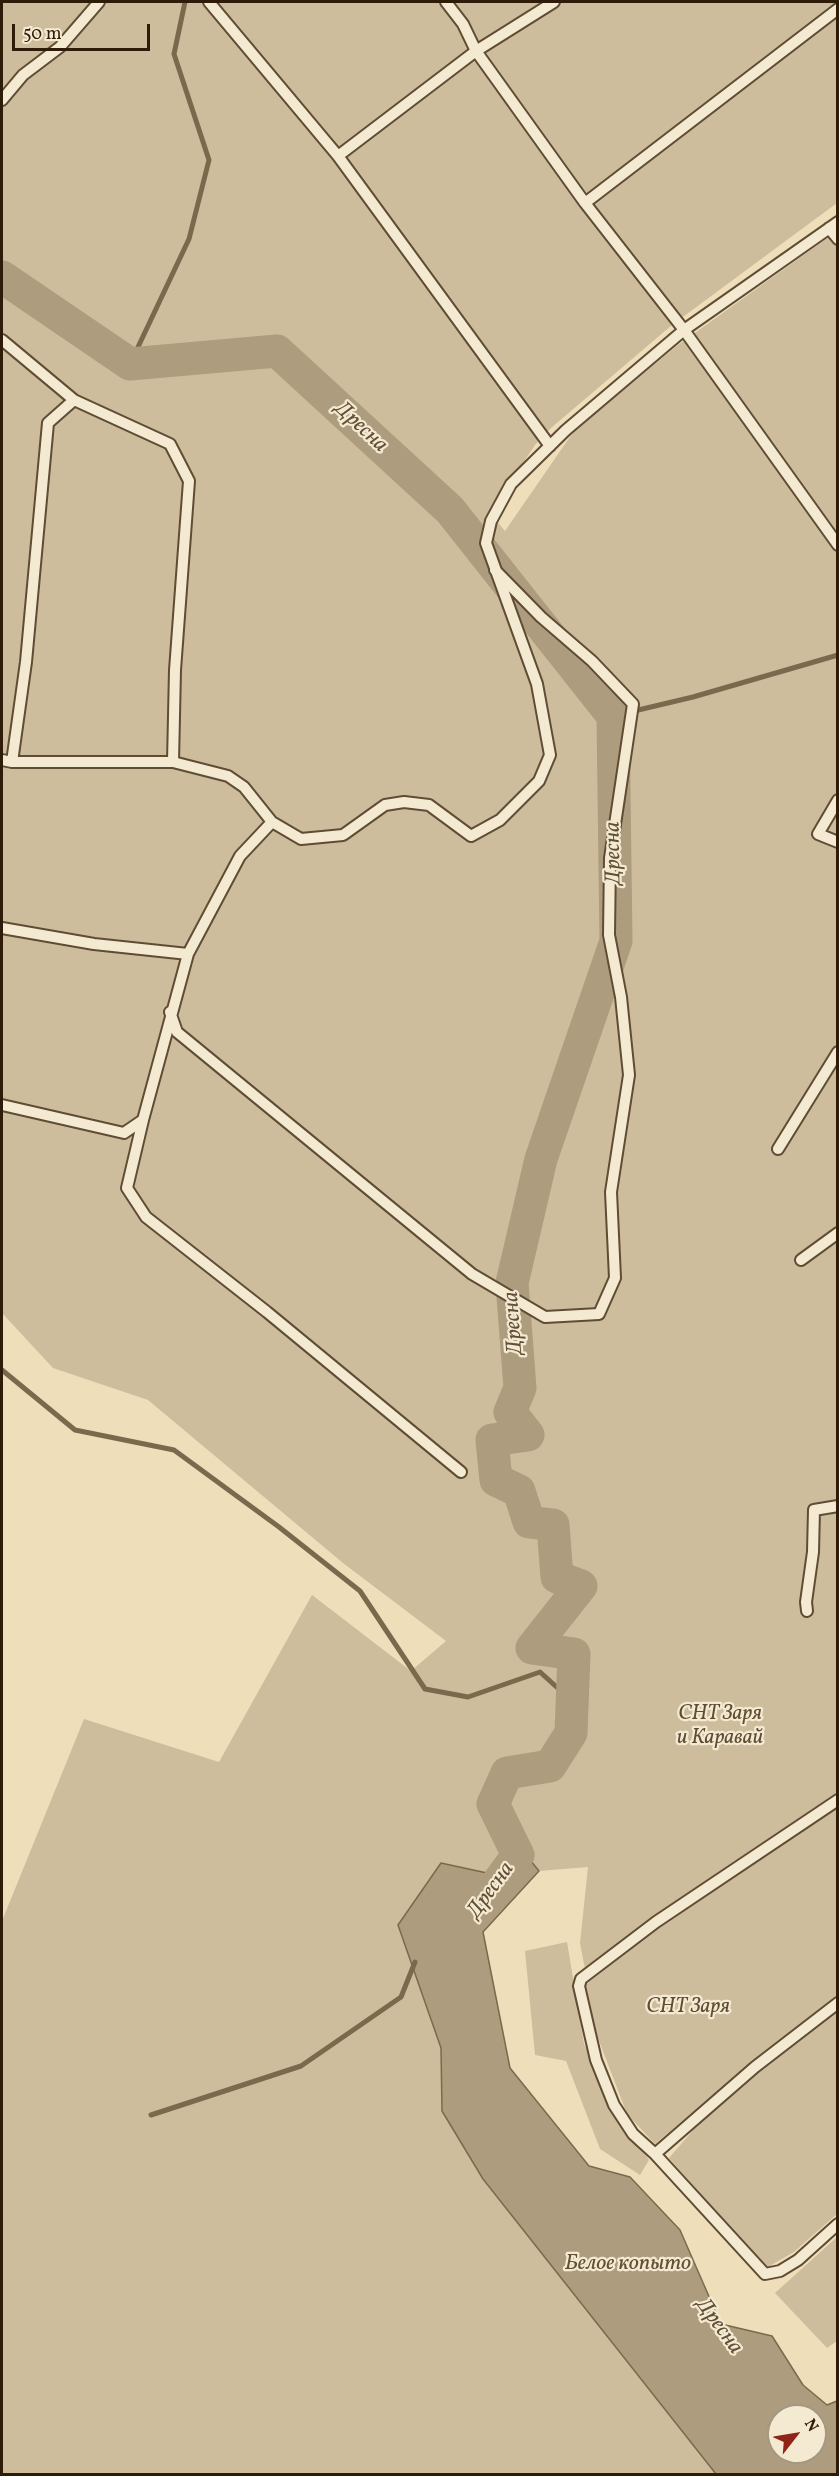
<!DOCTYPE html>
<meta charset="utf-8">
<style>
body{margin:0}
#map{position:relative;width:839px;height:2476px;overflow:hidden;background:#eedeba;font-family:Vollkorn,serif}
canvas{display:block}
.frame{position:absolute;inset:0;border:3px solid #2f1c08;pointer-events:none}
.north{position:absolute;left:767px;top:2404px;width:60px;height:60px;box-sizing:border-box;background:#f4ead2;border:2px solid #a59881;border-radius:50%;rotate:59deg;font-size:16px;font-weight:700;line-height:24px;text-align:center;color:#2f1c08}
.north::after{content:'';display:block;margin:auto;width:21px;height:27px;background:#8f2418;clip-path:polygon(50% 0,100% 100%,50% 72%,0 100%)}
.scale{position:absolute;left:12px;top:24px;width:138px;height:27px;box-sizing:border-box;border:3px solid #2f1c08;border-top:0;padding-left:8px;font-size:18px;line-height:21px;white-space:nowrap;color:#2f1c08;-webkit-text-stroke:4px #f4ead2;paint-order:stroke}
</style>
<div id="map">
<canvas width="839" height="2476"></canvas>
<div class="frame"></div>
<div class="north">N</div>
<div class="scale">50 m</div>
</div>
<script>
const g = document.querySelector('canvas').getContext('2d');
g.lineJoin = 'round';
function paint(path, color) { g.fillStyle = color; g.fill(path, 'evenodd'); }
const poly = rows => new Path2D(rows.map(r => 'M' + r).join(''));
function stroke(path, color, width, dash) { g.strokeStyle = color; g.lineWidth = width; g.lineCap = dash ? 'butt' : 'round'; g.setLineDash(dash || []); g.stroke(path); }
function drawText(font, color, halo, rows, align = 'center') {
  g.font = font + ' Vollkorn,serif'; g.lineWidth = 4.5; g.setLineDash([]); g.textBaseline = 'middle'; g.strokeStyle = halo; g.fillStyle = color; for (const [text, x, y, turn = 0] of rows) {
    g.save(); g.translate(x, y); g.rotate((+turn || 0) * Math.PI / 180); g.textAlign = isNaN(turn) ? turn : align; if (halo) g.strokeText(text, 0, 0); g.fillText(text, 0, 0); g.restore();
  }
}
const green = poly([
 [2,2,837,2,837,203,672,325,551,428,535,445,490,513,505,531,574,431,678,345,837,231,837,1793,665,1910,585,1969,580,1943,588,1867,539,1871,515,1840,487,1873,398,1925,441,2048,442,2111,483,2179,716,2474,2,2474,2,1921,84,1719,219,1762,312,1595,411,1671,446,1641,343,1563,148,1400,53,1368,2,1313],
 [837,1805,837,1998,750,2064,655,2144,627,2114,598,2038,585,1985,641,1941,797,1828],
 [567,1942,584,2044,610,2103,649,2160,640,2175,600,2149,566,2061,535,2055,525,1951],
 [837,2010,837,2214,794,2252,766,2268,669,2158,707,2114],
 [837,2237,837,2341,827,2348,775,2293]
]);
const water = poly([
 [514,1840,539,1871,483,1932,510,2068,589,2166,630,2177,680,2230,721,2324,772,2336,803,2385,827,2405,837,2401,837,2474,716,2474,483,2179,442,2111,441,2048,398,1925,441,1863,487,1873,514,1840],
 [779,2416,815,2416,815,2452,779,2452,779,2416]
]);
const stream = poly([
 [130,364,189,239,209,160,174,54,185,2],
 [613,716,693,697,838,655],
 [2,1370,75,1430,174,1450,279,1527,360,1591,425,1689,468,1697,540,1672,572,1701],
 [151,2115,301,2066,401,1997,415,1962]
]);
const river = poly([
 [2,277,130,364,277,351,450,510,613,716,616,941,541,1159,512,1283,520,1388,510,1412,528,1435,492,1440,496,1480,519,1491,529,1522,553,1525,557,1577,581,1586,532,1648,574,1654,571,1733,550,1766,507,1773,493,1804,518,1855,499,1881]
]);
const lane = poly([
 [209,2,338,156],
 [446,2,463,24,476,51,554,2],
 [838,9,585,203,684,330,838,545],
 [2,100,23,75,60,47,99,2],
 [829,228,838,239],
 [2,340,74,400],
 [550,446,338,156,476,51,585,203],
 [2,760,12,762,173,762,228,776,244,787,272,822,301,839,343,835,385,805,404,802,429,805,471,836,500,820,539,781,550,755,537,684,486,543,491,521,511,484,566,430,684,330,838,222],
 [12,762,26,662,48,423,74,400,170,444,189,481,175,670,173,762],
 [838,800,818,834,838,842],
 [2,928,94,944,188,954],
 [170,1012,177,1032,472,1274,545,1317,599,1314,615,1278,611,1192,629,1075,621,997,609,935,610,858,633,704,592,661,541,617,495,570],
 [2,1105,124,1133,143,1120,188,954,240,856,272,822],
 [143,1120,127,1188,146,1217,267,1312,461,1472],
 [778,1149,838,1052],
 [801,1260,838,1233],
 [807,1611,806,1602,813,1552,814,1510,838,1506],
 [838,1800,656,1922,581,1979,579,1986,596,2060,614,2105,633,2134,655,2154,765,2274,780,2271,798,2260,838,2224],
 [655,2154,755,2067,838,2003]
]);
const parkNames = [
 ["СНТ Заря",720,1715],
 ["и Каравай",720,1739],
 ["СНТ Заря",688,2008]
];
const waterNames = [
 ["Дресна",360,428,43],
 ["Дресна",615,853,-91],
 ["Дресна",515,1323,-94],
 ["Дресна",492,1891,-54],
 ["Белое копыто",628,2265],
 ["Дресна",718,2327,54]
];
paint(green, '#cebd9c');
paint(water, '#ad9c7d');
stroke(water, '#7b694e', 1.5);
stroke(stream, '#7b694e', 5);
stroke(river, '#ad9c7d', 33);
stroke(lane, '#5f4c34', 14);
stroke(lane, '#f4ead2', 10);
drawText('italic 21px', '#5f4c34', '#f4ead2', parkNames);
drawText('italic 22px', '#614f37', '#f4ead2', waterNames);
</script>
